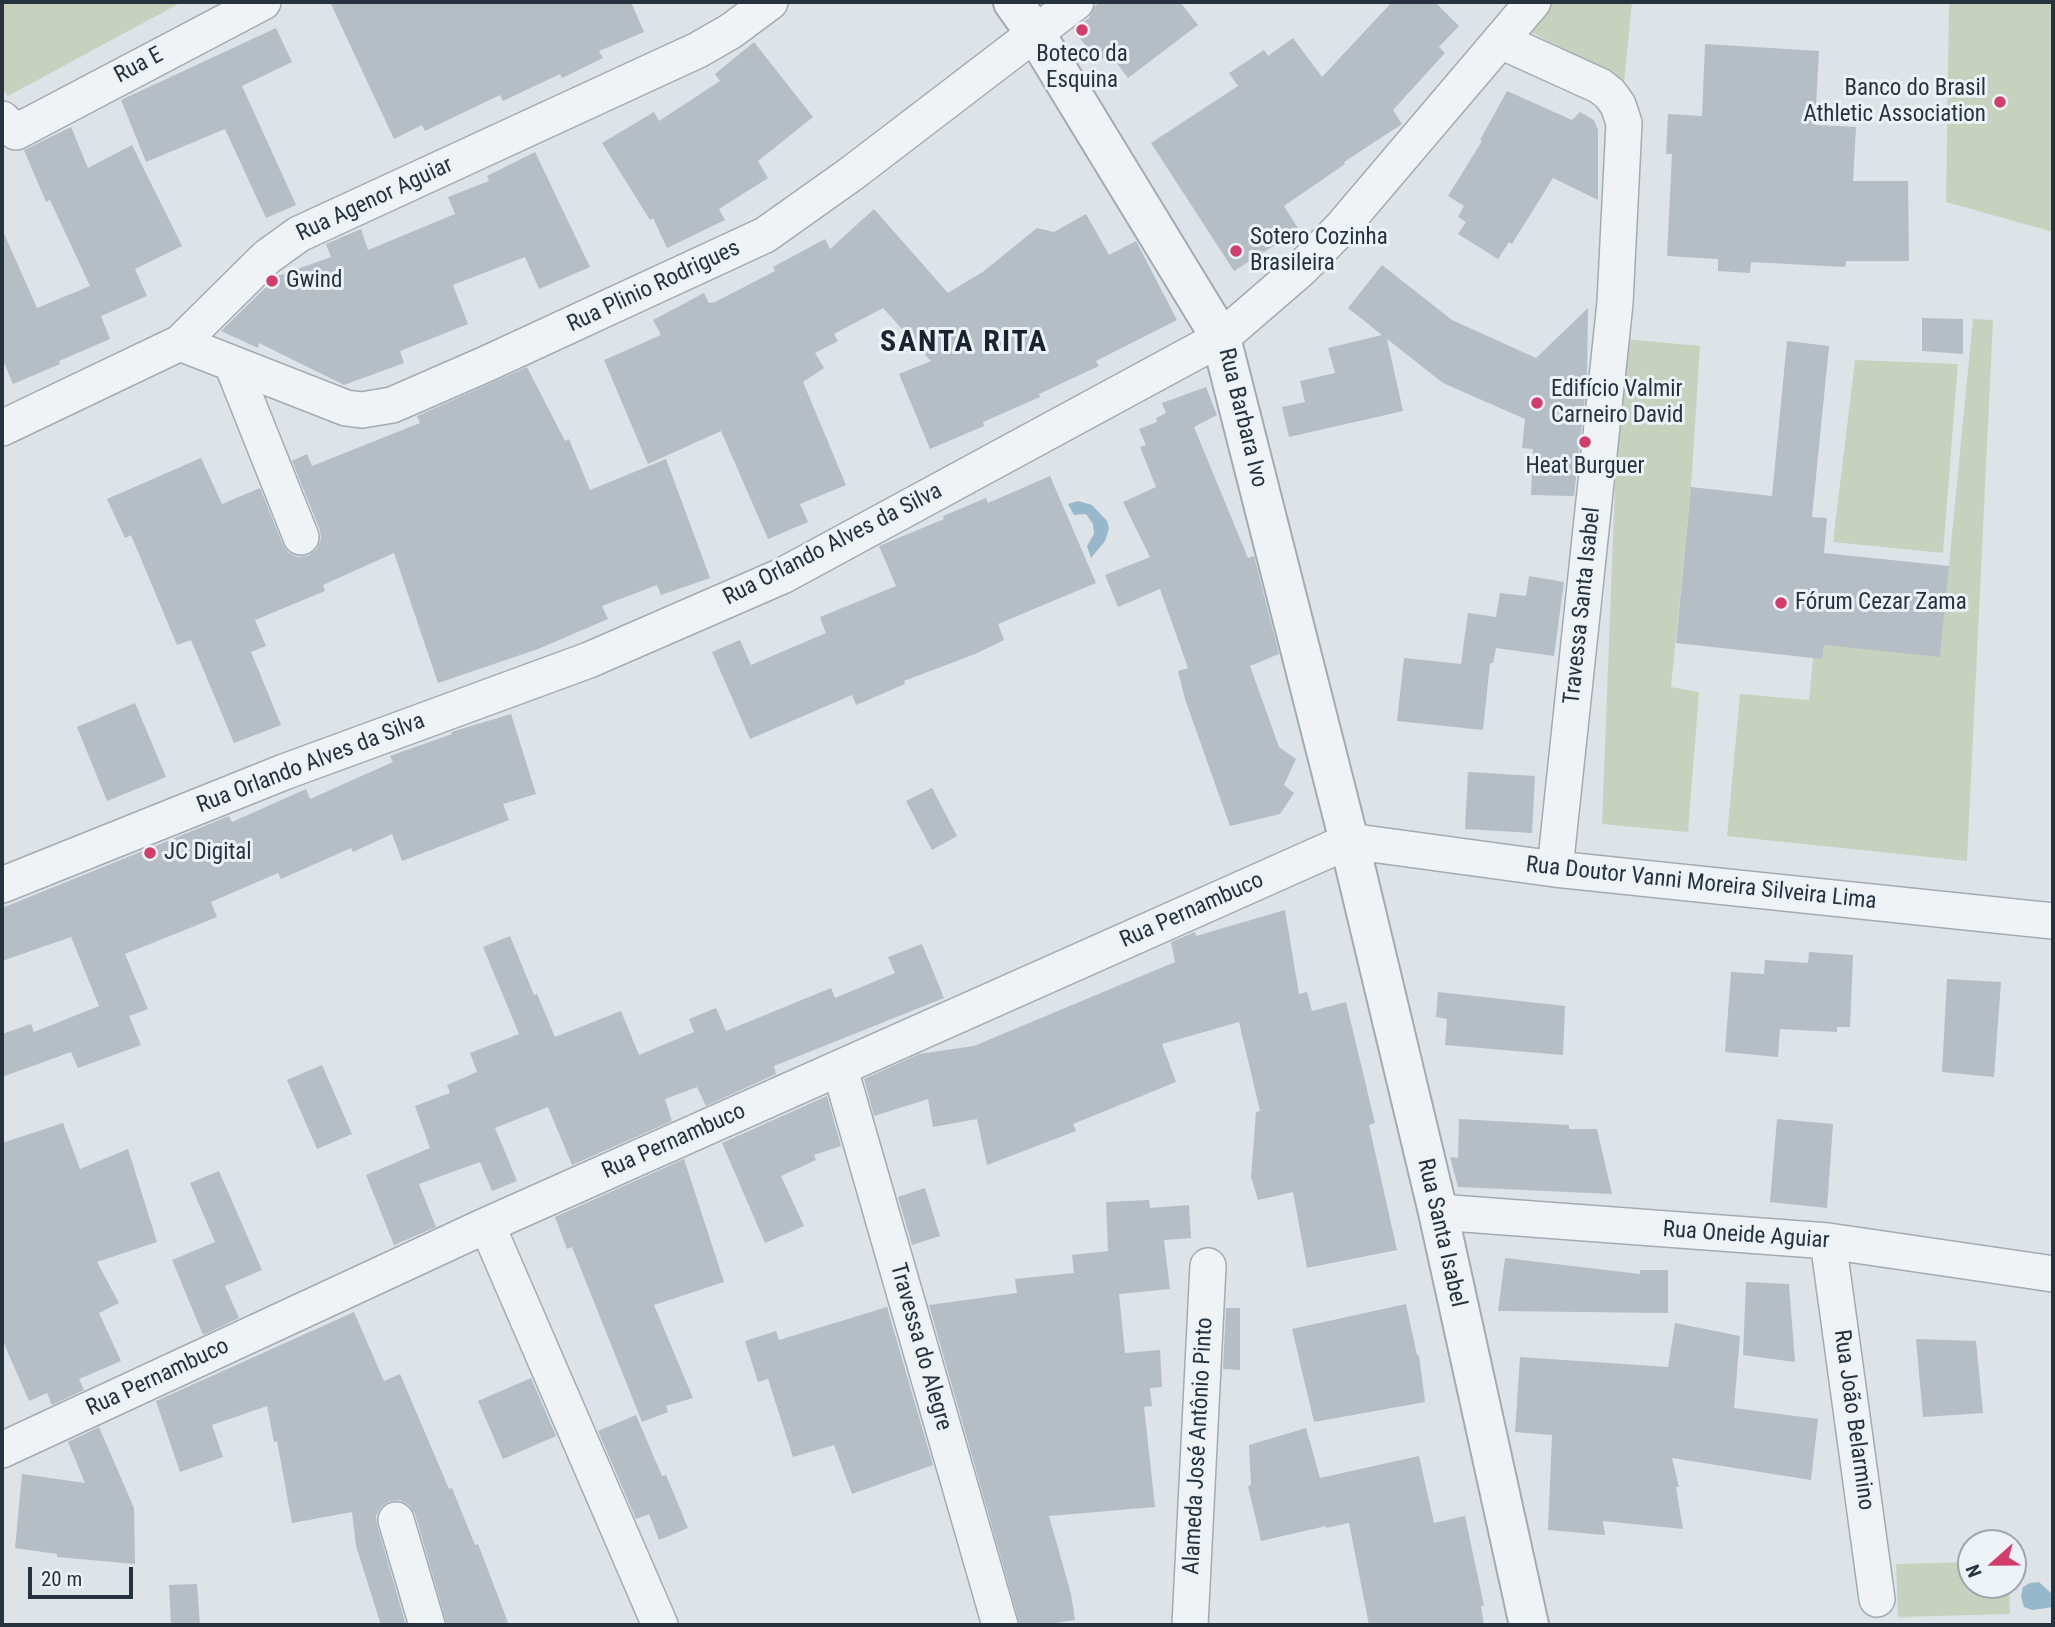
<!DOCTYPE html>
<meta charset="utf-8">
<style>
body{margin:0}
#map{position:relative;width:2055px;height:1627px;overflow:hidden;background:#dee3e8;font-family:"Roboto Condensed",sans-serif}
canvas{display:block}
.frame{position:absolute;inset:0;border:4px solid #26333f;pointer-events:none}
.north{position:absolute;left:1957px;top:1529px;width:70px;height:70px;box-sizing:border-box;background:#edf2f6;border:2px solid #9da6ad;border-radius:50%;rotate:249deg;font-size:19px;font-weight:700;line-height:28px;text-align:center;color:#26333f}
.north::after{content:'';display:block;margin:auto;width:24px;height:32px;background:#d33d6b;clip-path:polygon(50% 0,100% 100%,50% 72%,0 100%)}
.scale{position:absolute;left:28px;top:1567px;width:105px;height:32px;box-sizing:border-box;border:4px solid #26333f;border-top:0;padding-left:9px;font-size:21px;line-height:24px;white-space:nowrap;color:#26333f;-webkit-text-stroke:5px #edf2f6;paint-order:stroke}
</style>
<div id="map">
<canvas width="2055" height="1627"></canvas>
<div class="frame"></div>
<div class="north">N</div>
<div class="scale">20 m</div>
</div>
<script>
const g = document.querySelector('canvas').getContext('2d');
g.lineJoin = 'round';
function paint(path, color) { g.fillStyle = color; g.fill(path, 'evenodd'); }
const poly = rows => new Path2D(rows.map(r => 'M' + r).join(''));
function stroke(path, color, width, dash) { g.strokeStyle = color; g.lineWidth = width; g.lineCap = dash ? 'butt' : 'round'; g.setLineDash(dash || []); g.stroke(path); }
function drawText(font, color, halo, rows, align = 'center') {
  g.font = font + ' "Roboto Condensed",sans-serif'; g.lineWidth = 6; g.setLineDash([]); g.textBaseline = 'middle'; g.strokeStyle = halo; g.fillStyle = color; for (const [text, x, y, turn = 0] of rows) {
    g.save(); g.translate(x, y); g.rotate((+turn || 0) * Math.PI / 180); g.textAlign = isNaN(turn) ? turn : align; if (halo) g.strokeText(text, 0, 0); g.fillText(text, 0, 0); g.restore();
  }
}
const green = poly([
 [2,2,182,2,8,96,2,88],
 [1550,2,1632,2,1624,84,1526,29],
 [1949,2,2053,2,2053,232,1946,202],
 [1973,319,1993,320,1967,861,1727,836,1740,694,1809,700,1813,658,1822,658,1824,645,1940,656],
 [1625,339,1700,346,1691,487,1671,687,1699,692,1688,832,1602,824,1620,354],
 [1855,360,1958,364,1943,553,1833,542],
 [1971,1562,1971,1585,2009,1585,2010,1614,1898,1617,1896,1564]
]);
const water = poly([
 [1078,501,1092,505,1107,521,1109,528,1105,541,1091,558,1087,546,1094,534,1093,524,1086,514,1074,515,1068,504],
 [2039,1582,2053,1595,2053,1607,2032,1610,2024,1607,2021,1597,2023,1587,2030,1583]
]);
const building = poly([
 [330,2,631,2,644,32,599,51,603,58,562,78,560,74,503,101,500,95,425,131,422,125,394,139],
 [1101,2,1180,2,1198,25,1128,78,1109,53,1098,62,1073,29,1089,18,1095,6],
 [1392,2,1435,2,1459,26,1439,47,1445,53,1393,110,1402,124,1344,162,1345,164,1284,206,1299,230,1234,271,1151,143,1238,86,1229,73,1264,50,1268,56,1293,38,1322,77],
 [276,28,292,62,242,86,296,205,266,218,225,129,146,162,121,100],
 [754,42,813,117,758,161,768,178,719,209,725,220,667,248,653,218,650,220,602,143,654,112,659,121,720,81,715,74],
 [1705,44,1819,51,1815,125,1856,127,1853,181,1908,181,1909,261,1846,261,1845,267,1751,262,1750,273,1718,271,1718,259,1667,256,1672,154,1666,154,1668,114,1702,116],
 [1507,91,1572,120,1580,112,1594,120,1598,130,1598,200,1553,178,1512,244,1509,242,1498,259,1458,234,1466,222,1458,217,1464,206,1448,196,1482,141,1480,140],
 [71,127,88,168,132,145,182,246,135,269,147,296,101,316,110,339,59,361,60,364,13,384,2,358,2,229,37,308,90,286,50,200,46,202,24,150],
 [535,152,590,267,539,289,525,257,453,285,468,324,400,351,404,363,344,385,259,343,258,348,221,331,265,288,280,282,278,276,331,257,326,244,361,229,368,250,455,214,448,197,489,181,487,176],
 [874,209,948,293,984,271,1037,228,1054,232,1086,214,1109,255,1136,241,1177,320,1096,361,1099,366,1039,394,1040,397,983,422,984,426,930,449,899,374,931,361,883,308,834,334,838,341,815,353,824,368,803,382,846,485,800,504,808,522,768,539,721,431,648,464,604,360,661,335,653,320,704,293,709,303,715,302,775,271,773,267,825,239,830,249],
 [1382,265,1452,320,1536,358,1588,308,1587,379,1574,496,1531,495,1533,449,1522,448,1525,419,1443,383,1387,339,1403,411,1289,437,1282,407,1305,402,1300,381,1335,373,1328,348,1382,335,1348,308],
 [1922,318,1963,319,1963,354,1922,351],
 [1787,341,1829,346,1812,517,1827,518,1824,553,1949,566,1940,657,1824,645,1822,659,1676,643,1691,487,1772,496],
 [527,367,565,441,569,439,590,490,666,459,710,578,661,595,657,585,602,606,608,619,538,649,438,683,394,553,323,585,325,591,255,620,266,646,251,652,281,725,234,743,191,640,177,645,131,535,125,538,107,499,201,458,222,504,260,488,283,545,289,553,297,557,308,556,317,549,321,539,320,530,292,461,307,454,312,466,420,423,417,416],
 [1206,387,1217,415,1194,427,1248,558,1254,556,1279,654,1250,666,1279,747,1296,759,1284,785,1294,793,1280,814,1230,826,1185,699,1178,671,1188,668,1160,589,1118,607,1105,575,1150,557,1123,502,1156,487,1140,447,1146,445,1139,429,1157,422,1156,418,1166,413,1162,403],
 [1050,476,1096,583,998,624,1004,640,975,654,904,681,905,684,856,705,852,695,750,739,712,652,740,640,751,665,826,633,820,617,896,586,879,546,944,519,943,516,986,498,988,503],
 [1529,576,1564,582,1554,656,1496,648,1493,663,1490,663,1483,730,1397,721,1404,658,1461,664,1468,613,1496,617,1500,593,1526,596],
 [135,703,166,777,107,801,77,727],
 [511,714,536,794,503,804,509,820,402,861,392,834,353,852,351,848,281,879,278,873,211,902,217,917,125,954,148,1009,129,1016,141,1045,78,1068,71,1052,2,1077,2,1034,31,1024,34,1032,99,1006,71,937,2,961,2,908,229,816,232,822,306,789,310,799,393,762,390,756,452,734,451,732],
 [1468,772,1535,776,1532,833,1465,829],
 [932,788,957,836,932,850,906,801],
 [1285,910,1299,994,1307,992,1312,1011,1346,1002,1375,1123,1369,1125,1397,1250,1307,1268,1293,1192,1258,1200,1251,1177,1256,1112,1260,1111,1239,1022,1162,1044,1176,1082,1073,1124,1076,1131,987,1165,977,1119,933,1127,928,1099,874,1116,864,1079,919,1054,974,1046,1175,962,1171,942,1195,932,1196,936],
 [510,936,534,995,537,994,555,1037,621,1011,639,1055,694,1032,689,1019,716,1008,726,1031,831,988,835,998,895,973,888,957,922,944,944,998,774,1066,776,1074,706,1106,697,1087,665,1099,672,1121,572,1165,548,1107,495,1128,517,1181,492,1191,480,1162,419,1184,436,1227,394,1245,366,1175,430,1148,415,1106,450,1093,447,1085,477,1072,470,1053,519,1034,483,947],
 [1809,952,1853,955,1850,1027,1837,1027,1837,1032,1780,1029,1778,1057,1725,1052,1731,972,1764,974,1765,960,1808,963],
 [1947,979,2001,982,1994,1077,1942,1072],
 [1438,992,1565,1006,1563,1055,1445,1045,1447,1019,1436,1017],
 [322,1065,352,1134,317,1149,287,1080],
 [827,1096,841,1146,814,1155,816,1160,781,1176,804,1226,765,1243,722,1143],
 [1459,1119,1569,1125,1569,1129,1597,1129,1612,1194,1458,1187,1450,1157,1458,1158],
 [1777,1119,1833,1124,1827,1208,1770,1202],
 [63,1123,80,1169,128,1149,157,1242,97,1262,119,1303,99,1313,121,1361,79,1379,84,1390,52,1405,47,1393,29,1401,2,1339,2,1143],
 [684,1159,724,1282,654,1305,693,1398,666,1406,668,1412,642,1422,572,1247,567,1249,555,1217],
 [219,1171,262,1270,225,1286,239,1318,203,1335,172,1260,215,1242,190,1183],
 [925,1188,940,1236,912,1245,898,1197],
 [1149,1200,1150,1208,1189,1205,1191,1238,1164,1240,1170,1289,1119,1294,1125,1353,1160,1350,1162,1387,1150,1388,1152,1406,1144,1407,1155,1507,1049,1516,1071,1594,1075,1620,1043,1625,1020,1625,929,1305,1017,1293,1015,1279,1074,1273,1072,1255,1108,1251,1106,1202],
 [1505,1258,1640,1274,1640,1270,1668,1270,1668,1313,1498,1311],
 [1746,1282,1789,1284,1795,1362,1743,1355],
 [1406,1304,1417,1355,1419,1355,1425,1402,1314,1422,1292,1329],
 [887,1307,933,1465,852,1494,834,1445,793,1457,768,1379,758,1382,745,1341,776,1331,779,1340],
 [1226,1308,1240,1308,1240,1370,1223,1369],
 [354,1312,384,1381,400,1374,449,1489,452,1488,475,1545,478,1544,509,1625,447,1625,415,1514,409,1505,400,1500,390,1501,381,1507,376,1516,377,1525,406,1625,381,1625,356,1546,352,1512,292,1523,277,1441,274,1442,267,1406,212,1425,223,1457,180,1472,156,1401],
 [1675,1323,1740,1336,1734,1408,1818,1419,1811,1480,1672,1458,1679,1487,1676,1487,1683,1529,1603,1521,1605,1535,1548,1530,1552,1435,1515,1432,1520,1357,1668,1367],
 [1916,1339,1976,1341,1983,1413,1923,1417],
 [531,1378,556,1436,503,1459,478,1401],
 [636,1415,662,1476,666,1475,688,1528,659,1540,649,1514,636,1519,598,1431],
 [99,1427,134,1508,135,1564,57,1557,57,1554,15,1548,22,1474,85,1483,68,1442],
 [1306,1428,1320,1478,1419,1456,1434,1523,1465,1516,1484,1606,1481,1606,1484,1625,1369,1625,1349,1523,1326,1528,1326,1526,1261,1541,1248,1486,1251,1485,1249,1445],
 [197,1584,200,1625,171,1625,169,1585]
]);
const minor = poly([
 [1501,41,1600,86,1610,94,1618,105,1624,123,1615,303,1555,869],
 [2,119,16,132,263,2],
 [180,343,346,408,362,410,392,405,486,364,765,235,851,174,1076,2],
 [232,364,301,537],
 [2,428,180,343,267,257,299,234,698,50,731,31,770,2],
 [2,885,284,772,589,660,782,576,1221,338,1301,269,1341,228,1533,2],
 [840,1069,1000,1625],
 [1438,1212,1828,1241,2053,1274],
 [487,1225,660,1625],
 [1828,1241,1877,1599],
 [2,1450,487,1225,1349,841,1555,869,2053,921],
 [396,1520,427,1625],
 [1190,1625,1208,1266]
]);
const tertiary = poly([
 [1013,2,1035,33,1221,338,1349,841,1438,1212,1529,1625]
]);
const markers = [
 [1082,30,7,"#d33d6b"],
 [2000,102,7,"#d33d6b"],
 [1236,251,7,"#d33d6b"],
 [272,281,7,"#d33d6b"],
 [1537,403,7,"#d33d6b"],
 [1585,442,7,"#d33d6b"],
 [1781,603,7,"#d33d6b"],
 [150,853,7,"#d33d6b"]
];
const poiNames = [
 ["Boteco da",1082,55,"center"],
 ["Esquina",1082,81,"center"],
 ["Banco do Brasil",1986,89,"right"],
 ["Athletic Association",1986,115,"right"],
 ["Sotero Cozinha",1250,238],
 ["Brasileira",1250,264],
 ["Gwind",286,281],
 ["Edifício Valmir",1551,390],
 ["Carneiro David",1551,416],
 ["Heat Burguer",1585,467,"center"],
 ["Fórum Cezar Zama",1795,603],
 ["JC Digital",164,853]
];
const streetNames = [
 ["Rua E",139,66,-28],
 ["Rua Agenor Aguiar",375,200,-25],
 ["Rua Plinio Rodrigues",654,287,-25],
 ["Rua Barbara Ivo",1242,418,76],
 ["Rua Orlando Alves da Silva",833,545,-27],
 ["Travessa Santa Isabel",1583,606,-84],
 ["Rua Orlando Alves da Silva",311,764,-21],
 ["Rua Doutor Vanni Moreira Silveira Lima",1701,884,6],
 ["Rua Pernambuco",1192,911,-24],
 ["Rua Pernambuco",674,1142,-24],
 ["Rua Santa Isabel",1441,1233,77],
 ["Rua Oneide Aguiar",1746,1236,4],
 ["Travessa do Alegre",920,1347,74],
 ["Rua Pernambuco",158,1378,-25],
 ["Rua João Belarmino",1853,1420,82],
 ["Alameda José Antônio Pinto",1199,1446,-87]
];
const districtNames = [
 ["SANTA RITA",964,343]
];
paint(green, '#c7d2be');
paint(water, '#97b7ca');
paint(building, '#b5bdc5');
stroke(minor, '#a3abb2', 38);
stroke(tertiary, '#a3abb2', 42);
stroke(minor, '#f0f3f6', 35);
stroke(tertiary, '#f0f3f6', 38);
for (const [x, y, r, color] of markers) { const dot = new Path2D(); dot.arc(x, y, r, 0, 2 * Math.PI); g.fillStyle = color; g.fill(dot); stroke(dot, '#edf2f6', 2.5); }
drawText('23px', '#26333f', '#edf2f6', poiNames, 'left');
drawText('23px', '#26333f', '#edf2f6', streetNames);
g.letterSpacing = '2px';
drawText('bold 30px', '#192430', '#edf2f6', districtNames);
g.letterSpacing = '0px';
</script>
